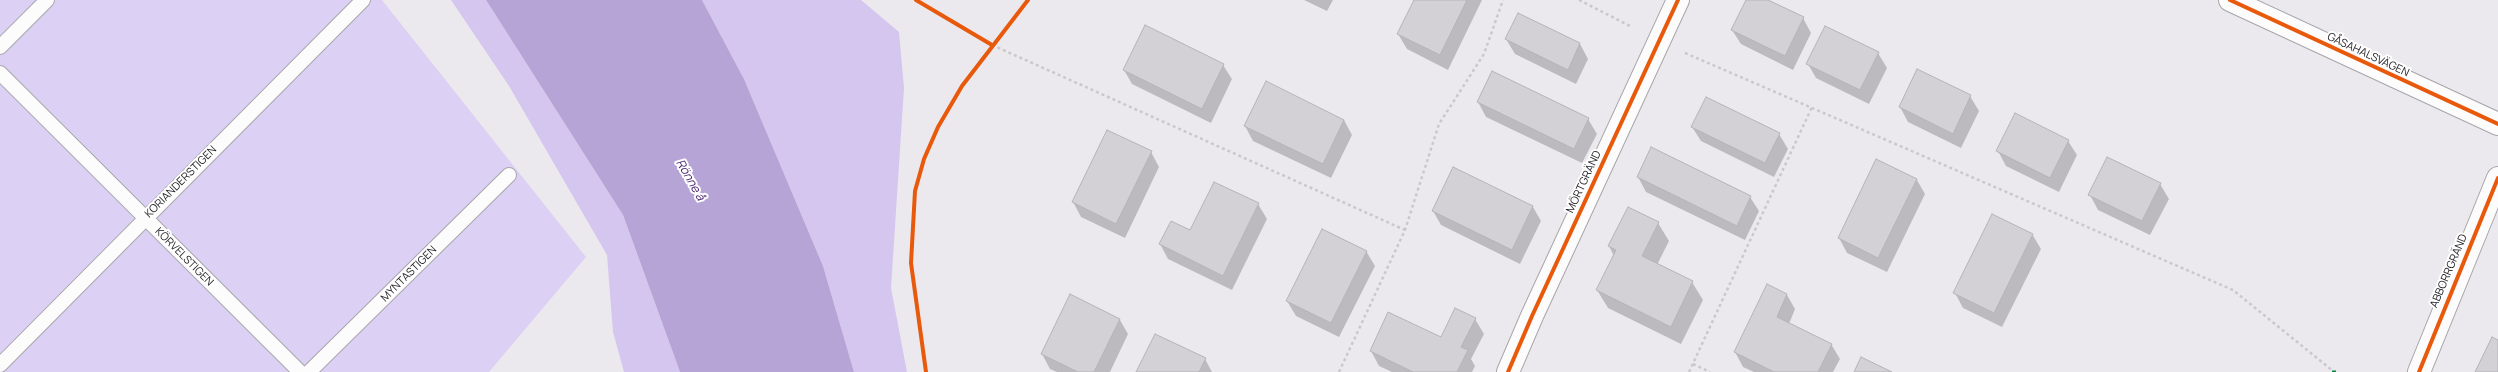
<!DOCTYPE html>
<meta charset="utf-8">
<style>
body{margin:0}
canvas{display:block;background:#ebe9ee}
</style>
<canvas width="2498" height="372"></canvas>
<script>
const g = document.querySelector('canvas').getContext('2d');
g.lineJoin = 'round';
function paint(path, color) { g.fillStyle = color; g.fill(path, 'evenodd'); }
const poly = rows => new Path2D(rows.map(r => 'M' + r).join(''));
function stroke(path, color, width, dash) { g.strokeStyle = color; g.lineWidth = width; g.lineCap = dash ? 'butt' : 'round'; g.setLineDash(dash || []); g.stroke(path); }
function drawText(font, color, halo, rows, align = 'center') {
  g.font = font + ' Manrope,sans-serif'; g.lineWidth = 4; g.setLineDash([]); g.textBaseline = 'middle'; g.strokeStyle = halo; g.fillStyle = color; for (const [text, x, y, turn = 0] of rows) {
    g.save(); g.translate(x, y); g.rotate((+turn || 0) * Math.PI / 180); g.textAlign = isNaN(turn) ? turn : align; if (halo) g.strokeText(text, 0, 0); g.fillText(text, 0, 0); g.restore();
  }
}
const green = poly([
 [0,0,382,0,586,257,489,372,0,372]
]);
const forest = poly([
 [451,0,486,0,623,215,680,372,624,372,613,332,607,255,509,86],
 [702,0,861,0,899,32,904,88,891,288,907,372,854,372,823,266,744,79]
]);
const water = poly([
 [486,0,702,0,744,79,823,266,854,372,680,372,623,215]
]);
const shadow = poly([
 [1304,0,1333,0,1327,11],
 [1415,0,1482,0,1448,70,1407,49,1398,34],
 [1747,0,1766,0,1803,18,1811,33,1793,70,1741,44,1732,30],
 [1518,14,1580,44,1588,59,1576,84,1515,54,1506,39],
 [1878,53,1887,68,1869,104,1816,78,1808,64],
 [1223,65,1232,79,1211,123,1132,84,1124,70],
 [1970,96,1979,111,1961,148,1908,122,1900,107],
 [1478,102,1588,119,1597,134,1582,163,1486,117],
 [1344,120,1352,135,1331,178,1253,141,1245,126],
 [1692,127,1779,134,1788,149,1774,177,1701,141],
 [2068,141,2077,155,2059,192,2006,166,1998,151],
 [1151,152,1159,167,1125,238,1081,217,1073,202],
 [1454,168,1533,207,1541,221,1520,264,1441,225,1433,211],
 [1638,177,1750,197,1759,211,1745,240,1646,192],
 [1917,180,1925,194,1887,272,1847,253,1839,238],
 [2160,184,2169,199,2150,235,2098,210,2090,195],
 [1258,204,1267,219,1232,290,1168,259,1160,244],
 [1658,223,1669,241,1657,265,1692,282,1703,300,1681,344,1608,308,1597,290,1614,256,1609,246],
 [2032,234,2041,249,2002,327,1963,308,1955,293],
 [1366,251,1375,266,1339,337,1296,316,1287,301],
 [1768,286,1787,295,1795,309,1789,324,1831,344,1840,359,1833,372,1754,372,1743,367,1735,352],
 [1070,295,1120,320,1128,334,1110,372,1057,372,1050,369,1042,354],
 [1475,319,1484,334,1471,359,1475,366,1472,372,1392,372,1379,366,1371,351,1441,339],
 [1205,359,1212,372,1137,372]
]);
const building = poly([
 [1414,0,1467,0,1440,55,1397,34,1414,0],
 [1746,0,1768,0,1804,17,1785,56,1731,30,1746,0],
 [1518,13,1580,43,1568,70,1505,39,1518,13],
 [1145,25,1224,64,1202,109,1123,70,1145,25],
 [1825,26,1879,52,1860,90,1806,64,1825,26],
 [1917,69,1971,95,1953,134,1899,107,1917,69],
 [1492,71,1589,118,1574,149,1477,102,1492,71],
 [1266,81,1344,120,1323,164,1244,126,1266,81],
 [1706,97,1780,133,1765,163,1691,127,1706,97],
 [2015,113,2069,140,2050,178,1996,151,2015,113],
 [1107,130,1152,151,1116,224,1072,202,1107,130],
 [1651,147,1751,196,1737,226,1637,177,1651,147],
 [2107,157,2161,183,2142,221,2088,195,2107,157],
 [1876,159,1917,179,1878,258,1838,238,1876,159],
 [1453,167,1533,206,1512,250,1432,211,1453,167],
 [1214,182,1259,203,1223,276,1159,244,1171,221,1190,230,1214,182],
 [1628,207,1659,222,1642,256,1693,281,1671,327,1596,290,1616,250,1608,246,1628,207],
 [1992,214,2033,234,1994,313,1953,293,1992,214],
 [1322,229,1367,251,1331,323,1286,301,1322,229],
 [1767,284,1787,294,1777,317,1832,344,1818,372,1774,372,1734,352,1767,284],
 [1070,294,1120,319,1094,372,1078,372,1041,354,1070,294],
 [1455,308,1476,318,1461,347,1468,350,1457,372,1413,372,1370,351,1388,312,1441,337,1455,308],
 [1155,334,1206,358,1199,372,1136,372,1155,334],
 [2492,337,2498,340,2498,372,2475,372,2492,337],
 [1861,357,1892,372,1854,372,1861,357]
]);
const path = poly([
 [1579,0,1632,27],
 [992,45,1405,230],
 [1685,53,2233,290,2333,371],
 [1693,364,1710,372],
 [1339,372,1405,230,1439,124,1484,54,1503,0],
 [1689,372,1812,107]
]);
const service = poly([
 [0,47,47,0],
 [0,73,300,372],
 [0,365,363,0],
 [309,372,509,175]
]);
const minor = poly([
 [2230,0,2498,124],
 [1508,372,1532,316,1678,0],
 [2419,372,2498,178]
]);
const quiet = poly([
 [2332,372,2336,372]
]);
const cycleway = poly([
 [916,0,992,45],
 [2230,0,2498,124],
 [926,372,911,263,915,191,924,159,938,127,962,86,1028,0],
 [1508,372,1532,316,1678,0],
 [2419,372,2498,178]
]);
const streetNames = [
 ["GÅSAHALSVÄGEN",2368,55,25],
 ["KORIANDERSTIGEN",181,182,-45],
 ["MÖRTGRÄND",1584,182,-65],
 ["KÖRVELSTIGEN",184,257,45],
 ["ABBORRGRÄND",2449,271,-67],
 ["MYNTASTIGEN",409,274,-45]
];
const waterNames = [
 ["Rönne å",690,180,60]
];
paint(green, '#ddd0f5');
paint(forest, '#d5c6ef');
paint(water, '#b6a4d6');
paint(shadow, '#0003');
paint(building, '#d3d1d6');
stroke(building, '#b4b3b7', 1);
stroke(service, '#a8a6aa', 16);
stroke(minor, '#a8a6aa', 24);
stroke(path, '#c9c9cb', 2.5, [3, 3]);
stroke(service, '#fcfcfc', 14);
stroke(minor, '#fcfcfc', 22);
stroke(quiet, '#00873e', 3, [6, 3]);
stroke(cycleway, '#e8590c', 4);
drawText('11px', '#262529', '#fff', streetNames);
drawText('italic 12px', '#451f70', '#fff', waterNames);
</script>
